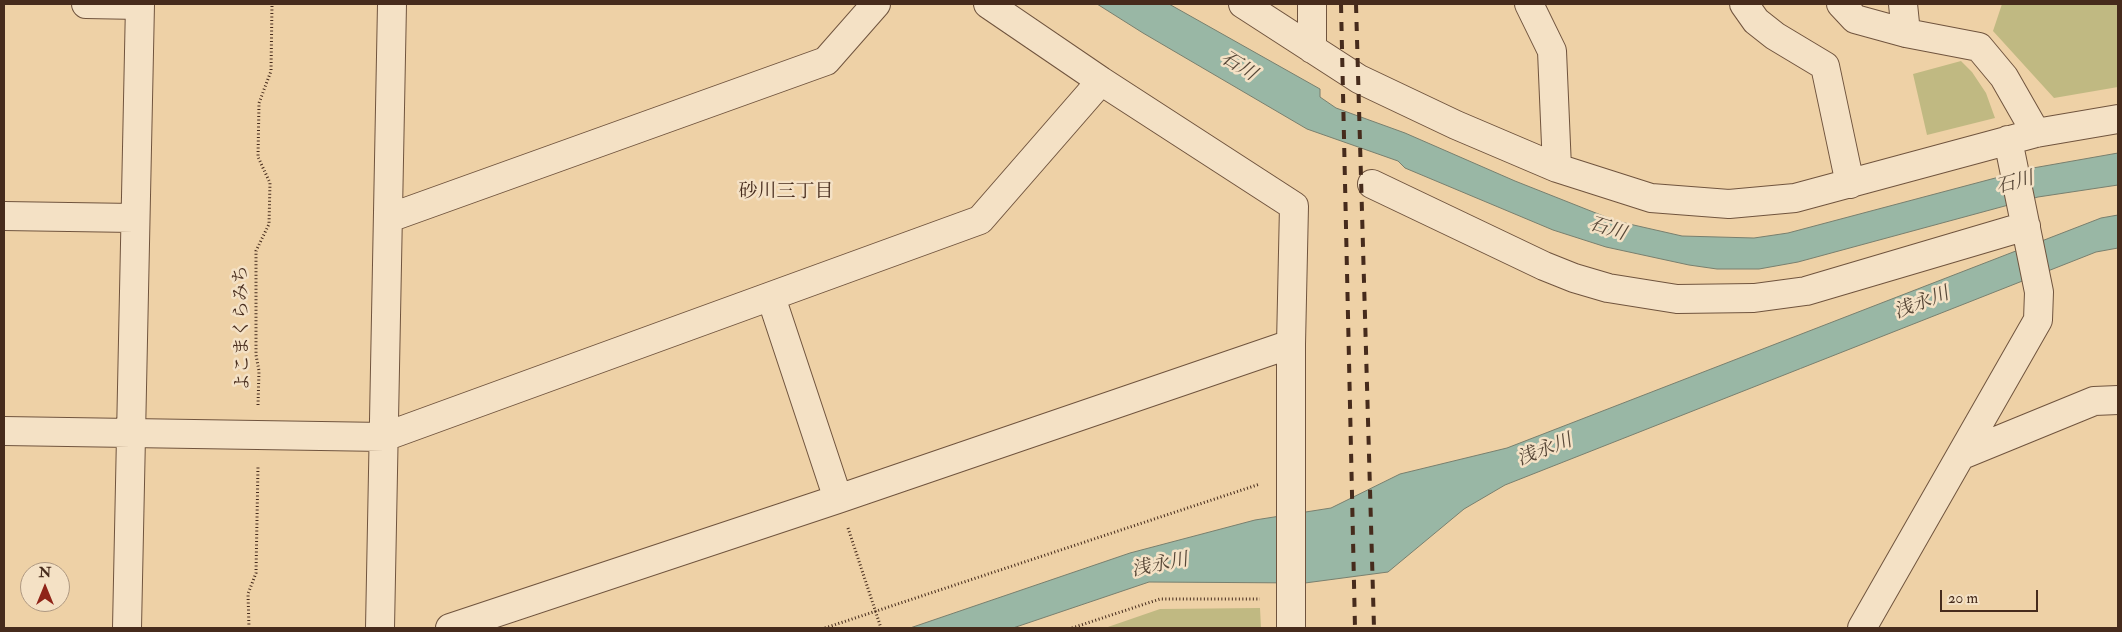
<!DOCTYPE html>
<meta charset="utf-8">
<style>
body{margin:0}
#map{position:relative;width:2122px;height:632px;overflow:hidden;background:#eed1a6;font-family:"IM FELL Double Pica",serif}
canvas{display:block}
.frame{position:absolute;inset:0;border:5px solid #462b1c;pointer-events:none}
.north{position:absolute;left:20px;top:562px;width:50px;height:50px;box-sizing:border-box;background:#f4e1c5;border:1px solid #ae9881;border-radius:50%;rotate:0deg;font-size:14px;font-weight:700;line-height:20px;text-align:center;color:#462b1c}
.north::after{content:'';display:block;margin:auto;width:18px;height:22px;background:#8f2418;clip-path:polygon(50% 0,100% 100%,50% 72%,0 100%)}
.scale{position:absolute;left:1940px;top:590px;width:98px;height:22px;box-sizing:border-box;border:2px solid #462b1c;border-top:0;padding-left:6px;font-size:15px;line-height:18px;white-space:nowrap;color:#462b1c;-webkit-text-stroke:4px #f4e1c5;paint-order:stroke}
</style>
<div id="map">
<canvas width="2122" height="632"></canvas>
<div class="frame"></div>
<div class="north">N</div>
<div class="scale">20 m</div>
</div>
<script>
const g = document.querySelector('canvas').getContext('2d');
g.lineJoin = 'round';
function paint(path, color) { g.fillStyle = color; g.fill(path, 'evenodd'); }
const poly = rows => new Path2D(rows.map(r => 'M' + r).join(''));
function stroke(path, color, width, dash) { g.strokeStyle = color; g.lineWidth = width; g.lineCap = dash ? 'butt' : 'round'; g.setLineDash(dash || []); g.stroke(path); }
function drawText(font, color, halo, rows, align = 'center') {
  g.font = font + ' "IM FELL Double Pica","Noto Serif JP",serif'; g.lineWidth = 5; g.setLineDash([]); g.textBaseline = 'middle'; g.strokeStyle = halo; g.fillStyle = color; for (const [text, x, y, turn = 0] of rows) {
    g.save(); g.translate(x, y); g.rotate((+turn || 0) * Math.PI / 180); g.textAlign = isNaN(turn) ? turn : align; if (halo) g.strokeText(text, 0, 0); g.fillText(text, 0, 0); g.restore();
  }
}
const green = poly([
 [2002,4,2118,4,2118,87,2054,98,1993,31],
 [1961,61,1972,72,1986,93,1995,118,1927,135,1913,74],
 [1260,608,1261,628,1105,628,1160,609]
]);
const water = poly([
 [1097,4,1169,4,1320,89,1320,97,1336,108,1405,133,1515,181,1616,221,1682,236,1754,238,1788,233,2033,168,2118,153,2118,185,2038,197,1798,262,1759,269,1717,269,1689,265,1606,247,1553,230,1405,168,1398,161,1307,129,1143,33,1097,4],
 [2118,215,2118,248,2096,252,1505,485,1464,509,1388,572,1305,583,1149,582,1013,628,910,628,1130,553,1255,520,1331,508,1400,474,1507,448,2101,218,2118,215]
]);
const path = poly([
 [258,405,259,371,256,355,256,251,269,224,270,183,258,157,259,103,271,71,272,4],
 [848,528,881,628],
 [249,628,248,594,256,573,258,466],
 [825,628,1260,484],
 [1072,628,1160,599,1260,599]
]);
const minor = poly([
 [86,4,140,5],
 [988,4,1101,81,1294,206,1291,344,1291,628],
 [1243,4,1359,79,1456,125,1557,168,1651,198,1729,204,1795,198,2036,133,2118,119],
 [1312,4,1312,49],
 [1529,4,1552,51,1557,168],
 [1744,4,1756,21,1775,36,1825,66,1850,184],
 [1841,4,1855,19,1906,33,1979,47,2004,77,2036,133],
 [1903,4,1906,33],
 [1372,184,1544,266,1574,278,1608,288,1677,299,1754,298,1806,291,2026,226],
 [4,216,134,218],
 [389,218,826,61,876,4],
 [771,297,838,499],
 [4,431,384,437,980,220,1101,81],
 [1962,455,2094,401,2118,400],
 [127,628,140,4],
 [380,628,392,4],
 [450,628,838,499,1291,344],
 [1862,628,2038,320,2039,292,2008,140]
]);
const rail = poly([
 [1341,4,1355,628],
 [1356,4,1374,628]
]);
const streetNames = [
 ["よこまくらみち",243,328,-91]
];
const waterNames = [
 ["石川",1238,67,32],
 ["石川",2015,184,-15],
 ["石川",1607,230,17],
 ["浅永川",1922,304,-21],
 ["浅永川",1545,451,-21],
 ["浅永川",1160,566,-11]
];
const neighbourhoodNames = [
 ["砂川三丁目",786,193]
];
paint(green, '#c0b982');
paint(water, '#99b7a5');
stroke(water, '#787f6e', 1);
stroke(minor, '#70543e', 30);
stroke(path, '#462b1c', 3, [1, 2.5]);
stroke(minor, '#f4e1c5', 28);
stroke(rail, '#462b1c', 4, [9, 9]);
drawText('18px', '#462b1c', '#f4e1c5', streetNames);
drawText('italic 19px', '#574737', '#f4e1c5', waterNames);
drawText('19px', '#462b1c', '#f4e1c5', neighbourhoodNames);
</script>
